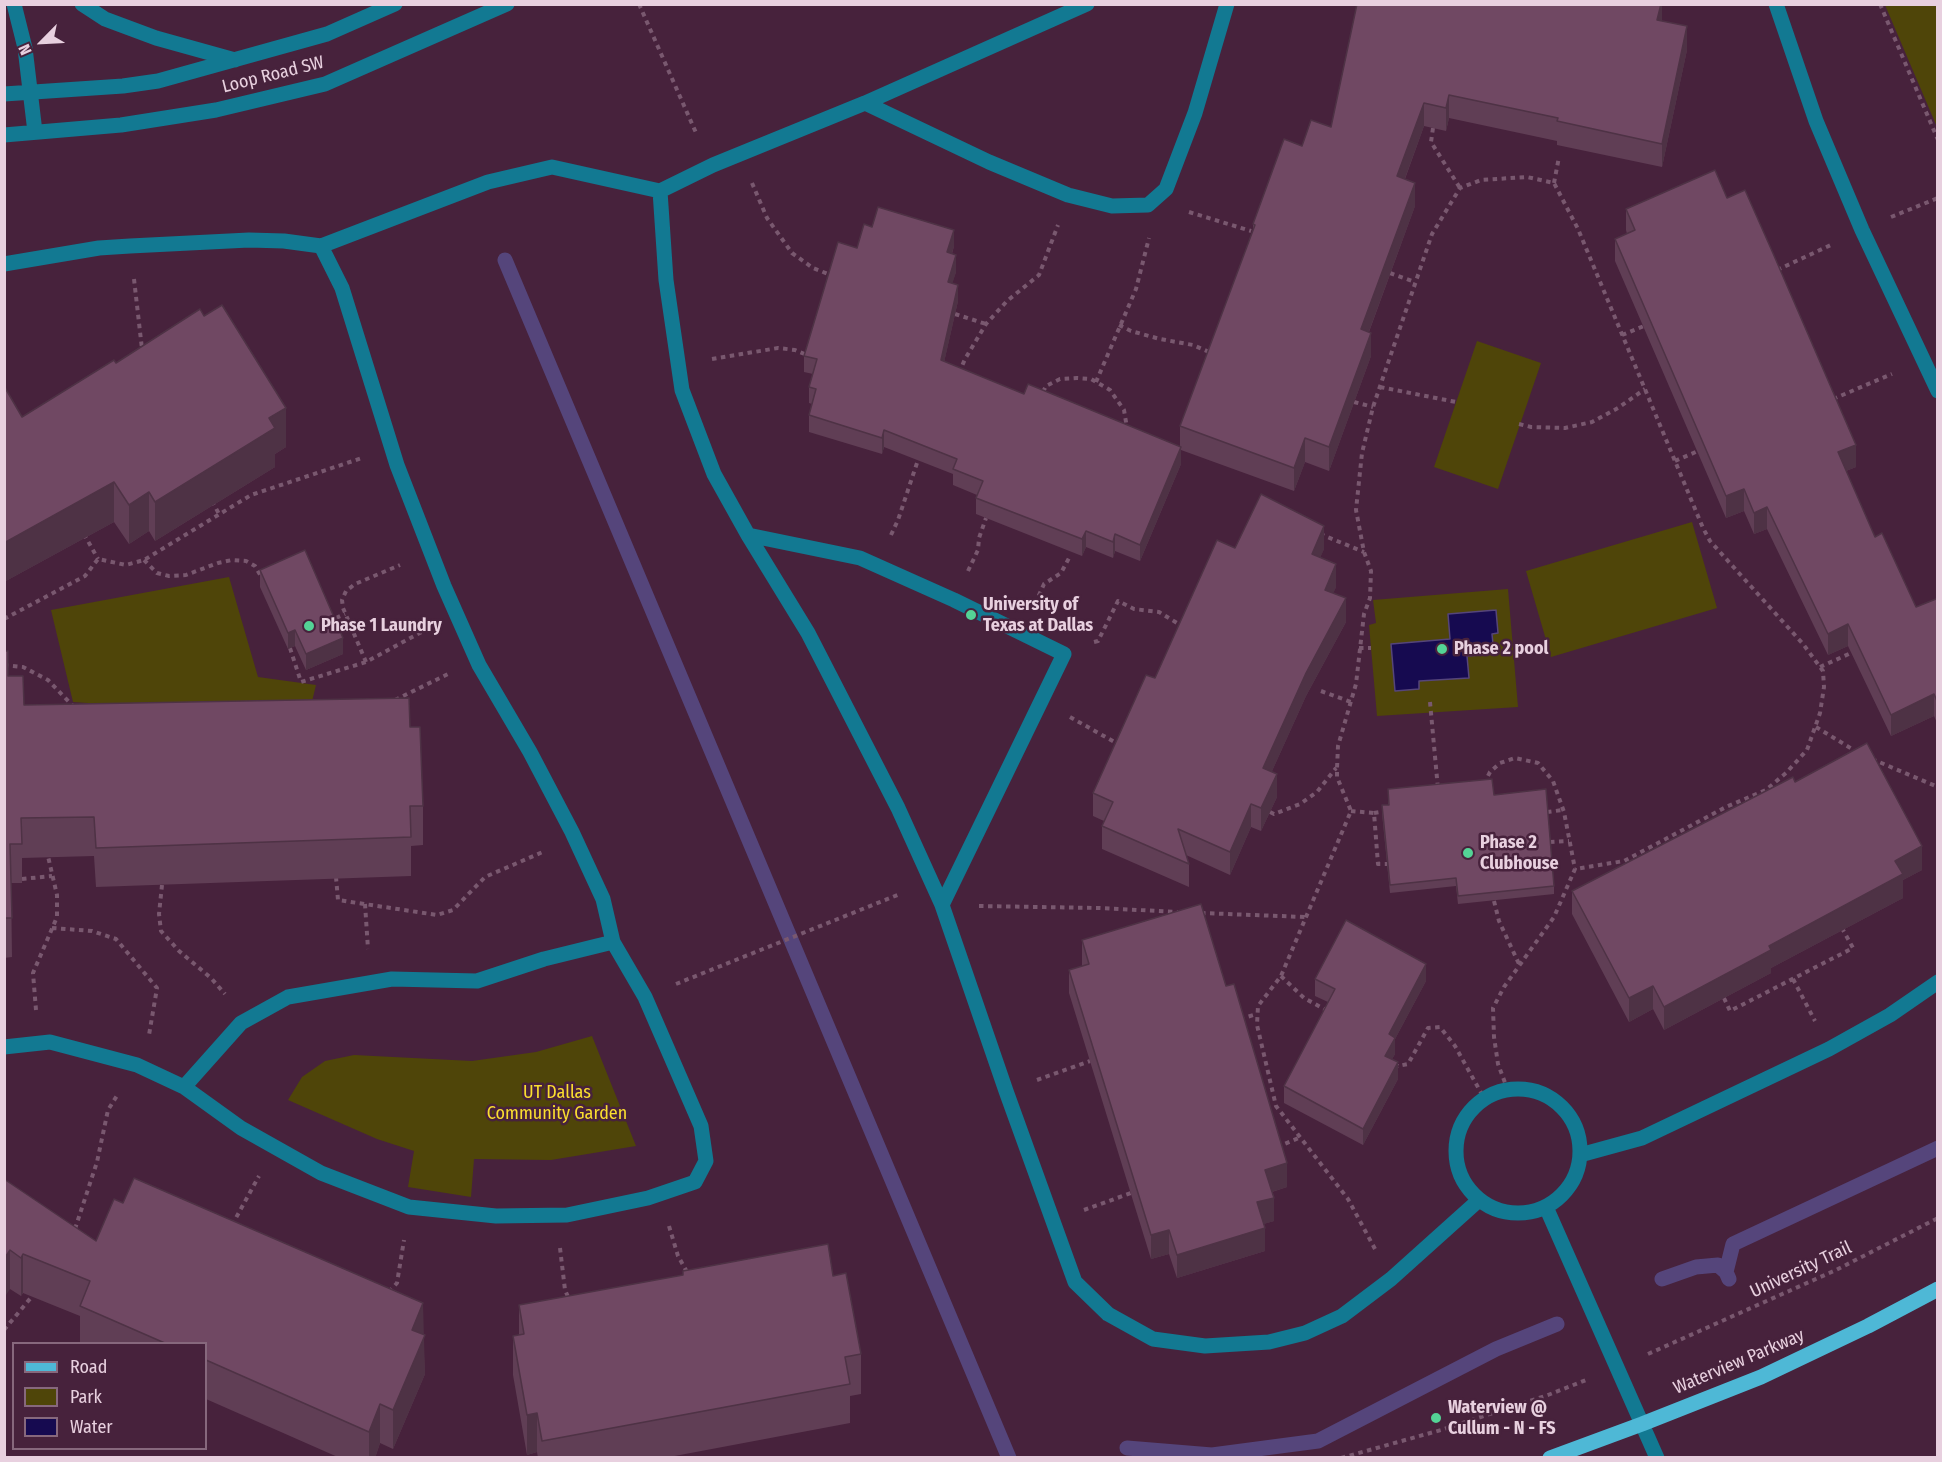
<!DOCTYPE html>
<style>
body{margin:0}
#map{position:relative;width:1942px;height:1462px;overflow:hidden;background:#47223c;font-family:"Fira Sans Condensed",sans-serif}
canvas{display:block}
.frame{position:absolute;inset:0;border:6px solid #e8d0df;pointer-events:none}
.legend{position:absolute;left:12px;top:1342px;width:195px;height:108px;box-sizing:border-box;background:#47223c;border:2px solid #87687d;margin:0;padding:8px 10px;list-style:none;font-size:18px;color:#e8d0df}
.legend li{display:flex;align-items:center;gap:12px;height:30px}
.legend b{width:30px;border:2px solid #87687d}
.north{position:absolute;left:12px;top:12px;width:60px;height:60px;-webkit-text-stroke:4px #47223c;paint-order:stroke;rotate:246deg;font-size:16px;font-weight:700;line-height:24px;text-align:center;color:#e8d0df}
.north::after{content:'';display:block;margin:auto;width:21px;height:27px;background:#e8d0df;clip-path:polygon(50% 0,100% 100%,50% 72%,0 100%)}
</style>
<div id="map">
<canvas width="1942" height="1462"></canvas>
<div class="frame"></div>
<ul class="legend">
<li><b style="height:8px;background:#4eb8d6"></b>Road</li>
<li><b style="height:16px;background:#4f4509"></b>Park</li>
<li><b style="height:16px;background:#160a50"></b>Water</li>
</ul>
<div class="north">N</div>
</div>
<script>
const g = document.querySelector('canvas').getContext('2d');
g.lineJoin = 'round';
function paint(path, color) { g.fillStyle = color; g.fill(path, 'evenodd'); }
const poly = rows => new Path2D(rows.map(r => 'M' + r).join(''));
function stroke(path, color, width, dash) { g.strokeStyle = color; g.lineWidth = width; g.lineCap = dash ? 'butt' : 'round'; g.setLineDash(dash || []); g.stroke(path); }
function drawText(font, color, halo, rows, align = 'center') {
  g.font = font + ' "Fira Sans Condensed",sans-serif'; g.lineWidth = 5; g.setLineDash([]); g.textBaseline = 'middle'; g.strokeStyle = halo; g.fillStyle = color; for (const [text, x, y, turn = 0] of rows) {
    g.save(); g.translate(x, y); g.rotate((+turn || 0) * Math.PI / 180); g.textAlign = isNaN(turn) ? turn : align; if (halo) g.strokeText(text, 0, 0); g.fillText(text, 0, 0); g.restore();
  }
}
const green = poly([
 [1885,5,1937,5,1937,127],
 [1477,341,1541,363,1498,489,1434,467],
 [1692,522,1717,608,1551,657,1526,571],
 [229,577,258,677,316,685,308,718,73,702,51,610],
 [1508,589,1518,707,1377,716,1369,625,1376,623,1373,600],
 [592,1036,636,1146,551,1160,474,1159,471,1197,408,1187,414,1151,377,1139,288,1100,302,1077,325,1061,354,1055,472,1061,536,1052]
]);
const water = poly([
 [1496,610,1498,633,1492,634,1494,654,1467,656,1469,678,1419,681,1419,689,1395,691,1391,644,1450,639,1448,614,1496,610]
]);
const stream = poly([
 [505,260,1009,1458],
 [1726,1272,1733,1244,1938,1148],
 [1662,1279,1696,1267,1718,1265,1726,1272,1729,1279],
 [1127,1448,1212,1455,1318,1441,1496,1349,1557,1324]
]);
const path = poly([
 [639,4,697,135],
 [1880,4,1938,140],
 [1433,128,1431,142,1460,188],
 [752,183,767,218,792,253,813,268,833,276],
 [1554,183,1559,157],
 [1189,212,1251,231],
 [1891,217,1938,198],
 [1777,270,1833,244],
 [1390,273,1415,282],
 [134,279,142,349],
 [955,314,986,324],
 [1119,325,1131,331,1160,339,1193,345,1209,352],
 [1622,335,1644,326],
 [712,359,778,348,795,350,807,355],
 [959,373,965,359,986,324,1007,301,1039,275,1058,225],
 [1096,382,1136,289,1149,238],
 [1380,387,1456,402],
 [1043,392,1046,386,1060,379,1077,378,1091,379,1110,390,1124,410,1127,428],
 [1833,399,1892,374],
 [1354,402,1373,407],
 [1519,424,1531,427,1565,428,1592,422,1618,408,1645,389],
 [1675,461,1698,451],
 [212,501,219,514],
 [84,534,98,559],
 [1320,534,1364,552],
 [891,535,898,520,919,457],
 [144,560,157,573,169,576,186,575,218,563,232,560,246,561,255,566,262,578],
 [968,571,978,550,979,538,986,518],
 [1035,604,1044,584,1061,573,1069,558],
 [336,618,345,614],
 [4,619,85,576,98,559,126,565,144,560,251,495,362,458],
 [1094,642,1098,641,1118,601,1134,609,1159,612,1182,626],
 [290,648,301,682,366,662,427,629],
 [1359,648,1371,648],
 [366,662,343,608,342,600,346,591,355,584,400,565],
 [4,665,23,667,48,680,73,706],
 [1820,667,1851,653],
 [1321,691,1351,702],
 [395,700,448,674],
 [1430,702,1438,789],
 [1070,717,1118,744],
 [1816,727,1857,752],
 [1872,759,1938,787],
 [1484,784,1490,772,1500,763,1515,758,1538,763,1553,781,1564,812,1575,869,1554,917,1504,987,1493,1008,1494,1037,1498,1064,1507,1088],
 [1351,811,1374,813,1378,864,1387,864],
 [1270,812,1274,814,1300,804,1317,792,1336,768],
 [1547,812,1563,810],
 [1374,813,1386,811],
 [1550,842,1569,841],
 [336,877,338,900,437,915,453,910,485,877,545,851],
 [22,879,52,876],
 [162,885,159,914,161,931,179,951,211,978,225,994],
 [1494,901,1499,921,1519,964],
 [365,904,368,949],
 [979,906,1099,908,1178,912],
 [1201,913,1305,917],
 [52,928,92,931,116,939,157,988,149,1035],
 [1281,976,1304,998,1328,1011],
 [1793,979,1815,1021],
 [676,984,900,894],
 [1724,998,1730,1011,1853,948,1843,930],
 [36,1010,33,973,57,917,57,895,47,852],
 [1240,1019,1257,1014],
 [1394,1064,1398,1066,1408,1064,1428,1028,1440,1027,1455,1046,1484,1098],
 [1037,1080,1090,1061],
 [1277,1147,1301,1137],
 [1084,1210,1131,1193],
 [232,1225,259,1176],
 [669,1226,678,1256,687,1272],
 [75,1229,97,1162,108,1110,118,1094],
 [560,1248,565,1290,569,1299],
 [1375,1249,1348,1199,1276,1106,1257,1025,1258,1006,1281,976,1351,811,1337,777,1337,768,1338,746,1356,684,1364,614,1370,598,1371,571,1364,552,1356,510,1362,453,1373,407,1432,234,1460,188,1481,180,1527,177,1554,183,1578,229,1703,528,1710,541,1803,644,1823,671,1824,687,1820,713,1807,750,1786,773,1766,790,1726,807,1624,861,1575,869],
 [389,1292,397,1283,404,1240],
 [4,1330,34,1294],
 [1648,1354,1836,1270,1938,1218],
 [1341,1458,1441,1430,1548,1395,1586,1380]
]);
const minor = poly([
 [14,4,25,48,35,132],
 [82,4,105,19,156,38,235,60],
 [1087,4,865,103,713,165,660,191,666,280,682,390,714,474,748,535,808,633,898,808,942,905,1006,1091,1075,1282,1108,1314,1153,1339,1205,1346,1269,1342,1305,1333,1342,1316,1391,1279,1479,1200],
 [1776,4,1816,121,1862,230,1938,391],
 [4,94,123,86,158,81,327,34,395,4],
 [865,103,989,162,1068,195,1112,206,1148,205,1166,189,1195,113,1227,4],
 [4,135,121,125,216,110,325,84,507,4],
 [321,246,488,182,552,167,660,191],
 [4,264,99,248,130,246,249,240,284,241,321,246,342,288,397,465,444,586,479,665,530,752,572,832,603,899,613,942,645,997,701,1126,706,1161,695,1182,648,1198,567,1215,496,1216,409,1207,321,1173,241,1128,184,1087,137,1065,50,1042,4,1047],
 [748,535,860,558,954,600,1064,654,942,905],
 [184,1087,241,1023,288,997,392,979,477,981,544,959,613,942],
 '1456 1151a62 62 0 1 1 124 0a62 62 0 1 1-124 0Z',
 [1580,1155,1642,1138,1829,1049,1890,1015,1938,982],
 [1546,1207,1657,1458]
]);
const major = poly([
 [1550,1458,1642,1424,1761,1377,1868,1326,1938,1289]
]);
const wall = poly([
 [1662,4,1662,21,1687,50,1662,167,1557,145,1557,141,1449,118,1446,131,1424,126,1405,179,1415,206,1369,332,1371,356,1329,471,1305,462,1294,491,1181,450,1181,464,1140,561,1115,551,1113,558,1086,547,1082,556,976,514,976,498,977,495,953,485,953,474,884,447,882,454,809,432,809,415,812,404,809,403,809,387,813,374,804,372,804,356,857,248,954,246,952,254,956,272,952,283,958,301,944,362,1024,394,1180,447,1180,426,1253,230,1253,224,1302,146,1331,127],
 [1727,198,1856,467,1846,471,1875,537,1916,607,1938,601,1937,723,1934,716,1891,736,1848,646,1828,655,1767,529,1754,534,1744,511,1726,518,1615,261,1615,239,1627,234,1626,230,1626,209],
 [4,386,22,417,286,447,275,454,275,467,155,541,149,531,129,544,114,522,4,582],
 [1235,548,1324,549,1320,557,1336,587,1333,593,1346,622,1306,696,1272,771,1277,797,1261,831,1251,827,1230,875,1186,855,1189,864,1189,887,1102,849,1102,826,1104,821,1093,816,1093,793],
 [260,570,343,654,306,670,295,646,288,649,260,587],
 [4,651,8,676,24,705,410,727,423,806,423,845,411,846,411,876,96,887,94,856,22,858,22,883,11,883,12,957,4,958],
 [1795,782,1922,870,1903,880,1903,898,1771,968,1771,973,1664,1030,1653,1009,1629,1022,1572,914,1572,891],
 [1388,789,1494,795,1554,886,1554,894,1458,904,1456,886,1390,893,1382,813,1382,805,1388,805],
 [1082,940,1287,1187,1272,1192,1274,1221,1263,1224,1265,1251,1177,1278,1169,1254,1151,1259,1069,993,1069,970,1082,966],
 [1315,979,1426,981,1395,1039,1395,1054,1392,1059,1398,1079,1363,1145,1284,1103,1284,1086,1328,1002,1315,996],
 [4,1179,96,1241,423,1335,425,1374,393,1449,380,1443,375,1458,340,1458,206,1399,206,1344,80,1344,80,1316,23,1293,21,1296,10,1289],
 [683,1271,833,1276,861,1354,861,1394,850,1396,850,1423,664,1458,538,1458,537,1452,527,1455,513,1375,513,1336,519,1335,519,1305,683,1275]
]);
const shadedWall = poly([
 [1661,4,1662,4,1662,21,1657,20],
 [1687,26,1687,50,1662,167,1662,144],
 [1449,95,1449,118,1446,131,1446,108],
 [1424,103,1424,126,1397,200,1397,176],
 [1415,183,1415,206,1361,353,1361,329],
 [954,230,954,246,947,269,947,252],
 [956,255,956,272,948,298,948,282],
 [958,285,958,301,941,376,941,360],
 [1371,333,1371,356,1329,471,1329,447],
 [286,408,286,447,275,454,275,467,155,541,155,502,269,418],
 [884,430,884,447,882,454,882,438],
 [1305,438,1305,462,1294,491,1294,468],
 [1856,445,1856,467,1838,474,1838,452],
 [1181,447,1181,464,1140,561,1140,545],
 [114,482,114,522,4,582,4,543],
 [1744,489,1744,511,1726,518,1726,496],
 [149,492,149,531,129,544,129,505],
 [1767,507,1767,529,1754,534,1754,513],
 [1324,526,1324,549,1312,577,1312,554],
 [1086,531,1086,547,1082,556,1082,539],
 [1115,534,1115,551,1113,558,1113,542],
 [1336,564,1336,587,1325,613,1325,590],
 [1346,598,1346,622,1306,696,1263,791,1263,768,1306,673],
 [1848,624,1848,646,1828,655,1828,634],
 [295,630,295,646,288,649,288,633],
 [343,638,343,654,306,670,306,654],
 [1934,694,1934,716,1891,736,1891,715],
 [1937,701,1938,701,1937,723],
 [1277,774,1277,797,1261,831,1261,808],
 [1251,804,1251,827,1230,875,1230,852],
 [1922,846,1922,870,1903,880,1903,898,1771,968,1771,973,1664,1030,1664,1007,1769,946,1895,861],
 [1426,964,1426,981,1395,1039,1395,1054,1385,1072,1385,1056,1389,1034],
 [1653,986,1653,1009,1629,1022,1629,998],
 [1398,1062,1398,1079,1363,1145,1363,1129],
 [1287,1163,1287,1187,1265,1194,1265,1170],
 [1274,1198,1274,1221,1257,1226,1257,1202],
 [1265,1228,1265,1251,1177,1278,1177,1255],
 [1169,1230,1169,1254,1151,1259,1151,1235],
 [10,1250,10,1289,4,1298,4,1259],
 [23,1254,23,1293,21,1296,21,1258],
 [423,1303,425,1374,393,1449,393,1410,412,1330],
 [380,1404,380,1443,375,1458,369,1458,369,1432],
 [537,1413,537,1452,527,1455,527,1415]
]);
const building = poly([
 [1357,4,1661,4,1657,20,1687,26,1662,144,1557,121,1558,118,1449,95,1446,108,1424,103,1397,176,1415,183,1361,329,1371,333,1329,447,1305,438,1294,468,1180,426,1255,225,1253,224,1284,139,1302,146,1311,120,1331,127,1357,4],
 [1715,170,1727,198,1745,190,1772,251,1856,445,1838,452,1875,537,1882,533,1916,607,1936,599,1938,601,1937,701,1934,694,1891,715,1848,624,1828,634,1767,507,1754,513,1744,489,1726,496,1615,239,1635,230,1626,209,1715,170],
 [878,207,954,230,947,252,956,255,948,282,958,285,941,360,1024,394,1028,384,1181,447,1140,545,1115,534,1113,542,1086,531,1082,539,976,498,983,481,953,469,957,459,884,430,882,438,809,415,816,389,809,387,817,359,804,356,838,242,857,248,864,224,872,227,878,207],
 [222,305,286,408,269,418,275,428,155,502,149,492,129,505,114,482,4,543,4,386,22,417,114,360,116,363,200,309,204,316,222,305],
 [1261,494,1324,526,1312,554,1336,564,1325,590,1346,598,1306,673,1263,768,1277,774,1261,808,1251,804,1230,852,1178,829,1189,864,1102,826,1113,802,1093,793,1146,675,1155,678,1217,540,1235,548,1261,494],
 [305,550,343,638,306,654,295,630,288,633,260,570,305,550],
 [4,651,8,651,8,676,23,676,24,705,409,698,410,727,420,727,423,806,410,806,411,837,96,848,94,817,21,818,22,844,10,844,12,918,4,918,4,651],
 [1867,743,1922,846,1895,861,1903,874,1769,946,1771,950,1664,1007,1653,986,1629,998,1572,891,1793,777,1795,782,1867,743],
 [1492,779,1494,795,1546,789,1554,886,1458,896,1456,878,1390,885,1382,805,1389,805,1388,789,1492,779],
 [1201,904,1226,986,1234,984,1287,1163,1265,1170,1274,1198,1257,1202,1265,1228,1177,1255,1169,1230,1151,1235,1069,970,1089,964,1082,940,1201,904],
 [1346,920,1426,964,1389,1034,1395,1038,1385,1056,1398,1062,1363,1129,1284,1086,1335,989,1315,979,1346,920],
 [134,1178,423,1303,412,1330,425,1335,393,1410,380,1404,369,1432,206,1360,206,1344,167,1344,80,1306,90,1281,23,1254,21,1258,10,1250,4,1259,4,1179,96,1241,114,1199,123,1203,134,1178],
 [828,1244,833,1276,846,1273,861,1354,845,1357,850,1384,542,1441,537,1413,527,1415,513,1336,524,1334,519,1305,683,1275,683,1271,828,1244]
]);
const markers = [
 [971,615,6,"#54d396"],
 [309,626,6,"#54d396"],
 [1442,649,6,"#54d396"],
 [1468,853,6,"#54d396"],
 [1436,1418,6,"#54d396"]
];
const streetNames = [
 ["Loop Road SW",273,75,-14],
 ["University Trail",1801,1270,-25],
 ["Waterview Parkway",1739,1362,-23]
];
const poiNames = [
 ["University of",983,605],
 ["Texas at Dallas",983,626],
 ["Phase 1 Laundry",321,626],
 ["Phase 2 pool",1454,649],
 ["Phase 2",1480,843],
 ["Clubhouse",1480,864],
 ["Waterview @",1448,1408],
 ["Cullum - N - FS",1448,1429]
];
const parkNames = [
 ["UT Dallas",557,1093],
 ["Community Garden",557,1114]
];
paint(green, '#4f4509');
paint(water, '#160a50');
stroke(water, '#55457b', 1.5);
stroke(stream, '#55457b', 15);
stroke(path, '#79586f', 4, [4.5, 4.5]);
stroke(minor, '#127992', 15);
stroke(major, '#4eb8d6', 15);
paint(wall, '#603e55');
paint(shadedWall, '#4e3245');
paint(building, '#704863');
stroke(building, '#4e3245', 1.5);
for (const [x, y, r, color] of markers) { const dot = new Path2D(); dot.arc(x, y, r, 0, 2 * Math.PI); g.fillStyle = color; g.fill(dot); stroke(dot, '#47223c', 2); }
drawText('18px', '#e8d0df', '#47223c', streetNames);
drawText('bold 18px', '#e8d0df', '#47223c', poiNames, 'left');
drawText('18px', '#fade2f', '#47223c', parkNames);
</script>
